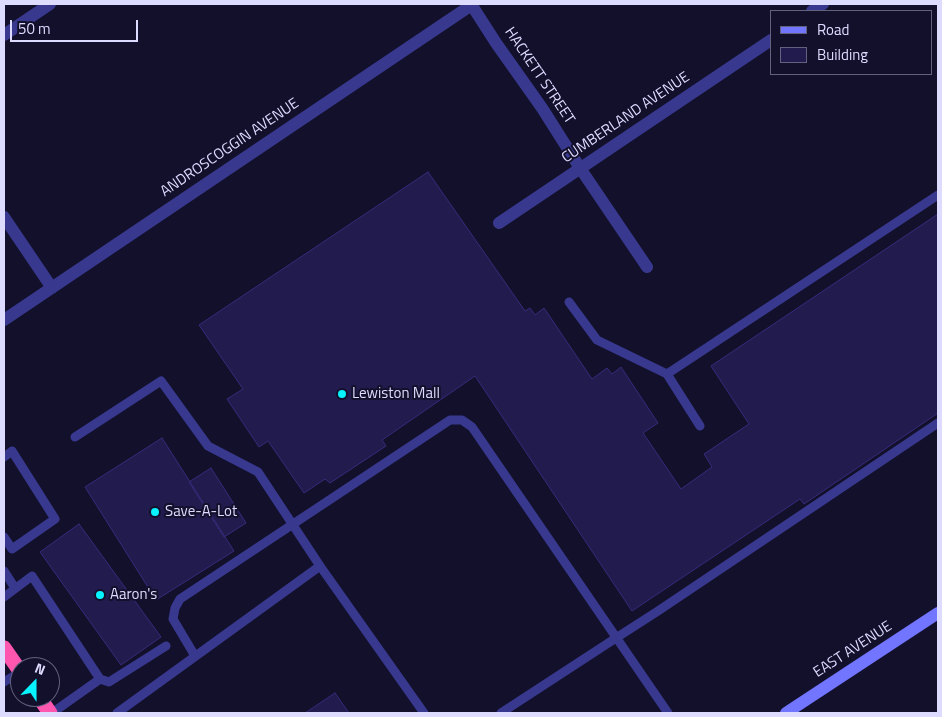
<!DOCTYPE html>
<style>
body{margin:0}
#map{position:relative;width:942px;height:717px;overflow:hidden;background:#13102c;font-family:"Titillium Web",sans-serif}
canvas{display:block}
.frame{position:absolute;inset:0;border:5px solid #dddbff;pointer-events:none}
.legend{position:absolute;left:770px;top:10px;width:162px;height:65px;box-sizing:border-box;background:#13102c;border:1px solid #646180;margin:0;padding:6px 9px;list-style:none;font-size:15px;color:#dddbff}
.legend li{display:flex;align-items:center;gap:10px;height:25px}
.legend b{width:25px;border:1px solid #646180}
.north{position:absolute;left:10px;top:657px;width:50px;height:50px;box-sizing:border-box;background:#13102c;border:1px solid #646180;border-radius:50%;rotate:22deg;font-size:14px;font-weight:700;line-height:20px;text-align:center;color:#dddbff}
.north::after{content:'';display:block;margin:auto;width:18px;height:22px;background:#07f3ff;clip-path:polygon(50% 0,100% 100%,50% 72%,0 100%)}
.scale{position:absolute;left:10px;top:20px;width:128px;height:22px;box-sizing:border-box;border:2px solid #dddbff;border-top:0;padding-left:6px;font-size:15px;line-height:18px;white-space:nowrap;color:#dddbff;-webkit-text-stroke:4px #13102c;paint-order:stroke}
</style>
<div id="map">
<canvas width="942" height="717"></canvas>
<div class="frame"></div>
<ul class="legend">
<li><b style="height:6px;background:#7275ff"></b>Road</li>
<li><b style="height:14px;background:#221b4e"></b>Building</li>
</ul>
<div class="north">N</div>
<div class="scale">50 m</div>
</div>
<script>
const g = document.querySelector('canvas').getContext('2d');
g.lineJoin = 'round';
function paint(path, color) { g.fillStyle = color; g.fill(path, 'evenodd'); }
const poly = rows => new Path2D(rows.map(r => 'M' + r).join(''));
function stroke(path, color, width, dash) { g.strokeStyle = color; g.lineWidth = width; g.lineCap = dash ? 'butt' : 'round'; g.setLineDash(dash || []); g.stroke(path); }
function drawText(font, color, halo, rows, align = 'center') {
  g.font = font + ' "Titillium Web",sans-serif'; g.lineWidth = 4; g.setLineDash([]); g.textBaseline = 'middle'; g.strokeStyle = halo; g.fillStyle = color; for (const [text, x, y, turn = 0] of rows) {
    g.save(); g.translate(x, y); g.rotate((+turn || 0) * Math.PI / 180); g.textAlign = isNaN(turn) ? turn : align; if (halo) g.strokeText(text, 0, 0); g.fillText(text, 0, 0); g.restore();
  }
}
const building = poly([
 [428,172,525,311,530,308,535,315,544,308,592,379,607,368,612,374,621,367,658,423,643,433,681,489,712,467,704,454,749,424,711,366,938,214,938,413,804,504,800,499,632,611,475,376,382,440,386,446,330,483,325,479,304,493,268,441,259,447,227,399,243,389,199,325,428,172],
 [162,438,234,551,156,600,85,487,162,438],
 [211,468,246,523,224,537,189,482,211,468],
 [79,524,161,637,121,665,40,552,79,524],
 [335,693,349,713,305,713,335,693]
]);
const lane = poly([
 [569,302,597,340,667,374,938,195],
 [667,374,700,426],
 [75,437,161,381,208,446,258,472,320,566,117,713],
 [4,457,12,451,55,519,12,549,4,537],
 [320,566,424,713],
 [4,571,15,588],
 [4,597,32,576,100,679,52,713],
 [195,656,173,619,175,608,180,599,450,420,462,420,472,427,668,713],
 [100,679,109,682,166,646],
 [4,682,20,672],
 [501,713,616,638,658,611,938,423]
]);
const street = poly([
 [471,4,496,43,542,108,580,168,647,267],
 [812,11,823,4],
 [4,35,50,4],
 [4,217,52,288],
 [499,223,771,40],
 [4,320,473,4]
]);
const secondary = poly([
 [786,713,938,613]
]);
const highway = poly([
 [4,648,20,671],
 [39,697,50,713]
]);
const markers = [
 [342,394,5,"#07f3ff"],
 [155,512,5,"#07f3ff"],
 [100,595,5,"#07f3ff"]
];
const streetNames = [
 ["HACKETT STREET",539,76,56],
 ["CUMBERLAND AVENUE",626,118,-34],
 ["ANDROSCOGGIN AVENUE",230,148,-34],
 ["EAST AVENUE",853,650,-33]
];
const poiNames = [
 ["Lewiston Mall",352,394],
 ["Save-A-Lot",165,512],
 ["Aaron's",110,595]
];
paint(building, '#221b4e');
stroke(building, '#372b7b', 1);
stroke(lane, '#38398e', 9);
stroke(street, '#38398e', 12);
stroke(secondary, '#7275ff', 12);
stroke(highway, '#ff56af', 15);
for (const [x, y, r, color] of markers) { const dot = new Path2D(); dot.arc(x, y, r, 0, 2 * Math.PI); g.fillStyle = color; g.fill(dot); stroke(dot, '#13102c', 2); }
drawText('15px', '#dddbff', '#13102c', streetNames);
drawText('15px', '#dddbff', '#13102c', poiNames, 'left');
</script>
